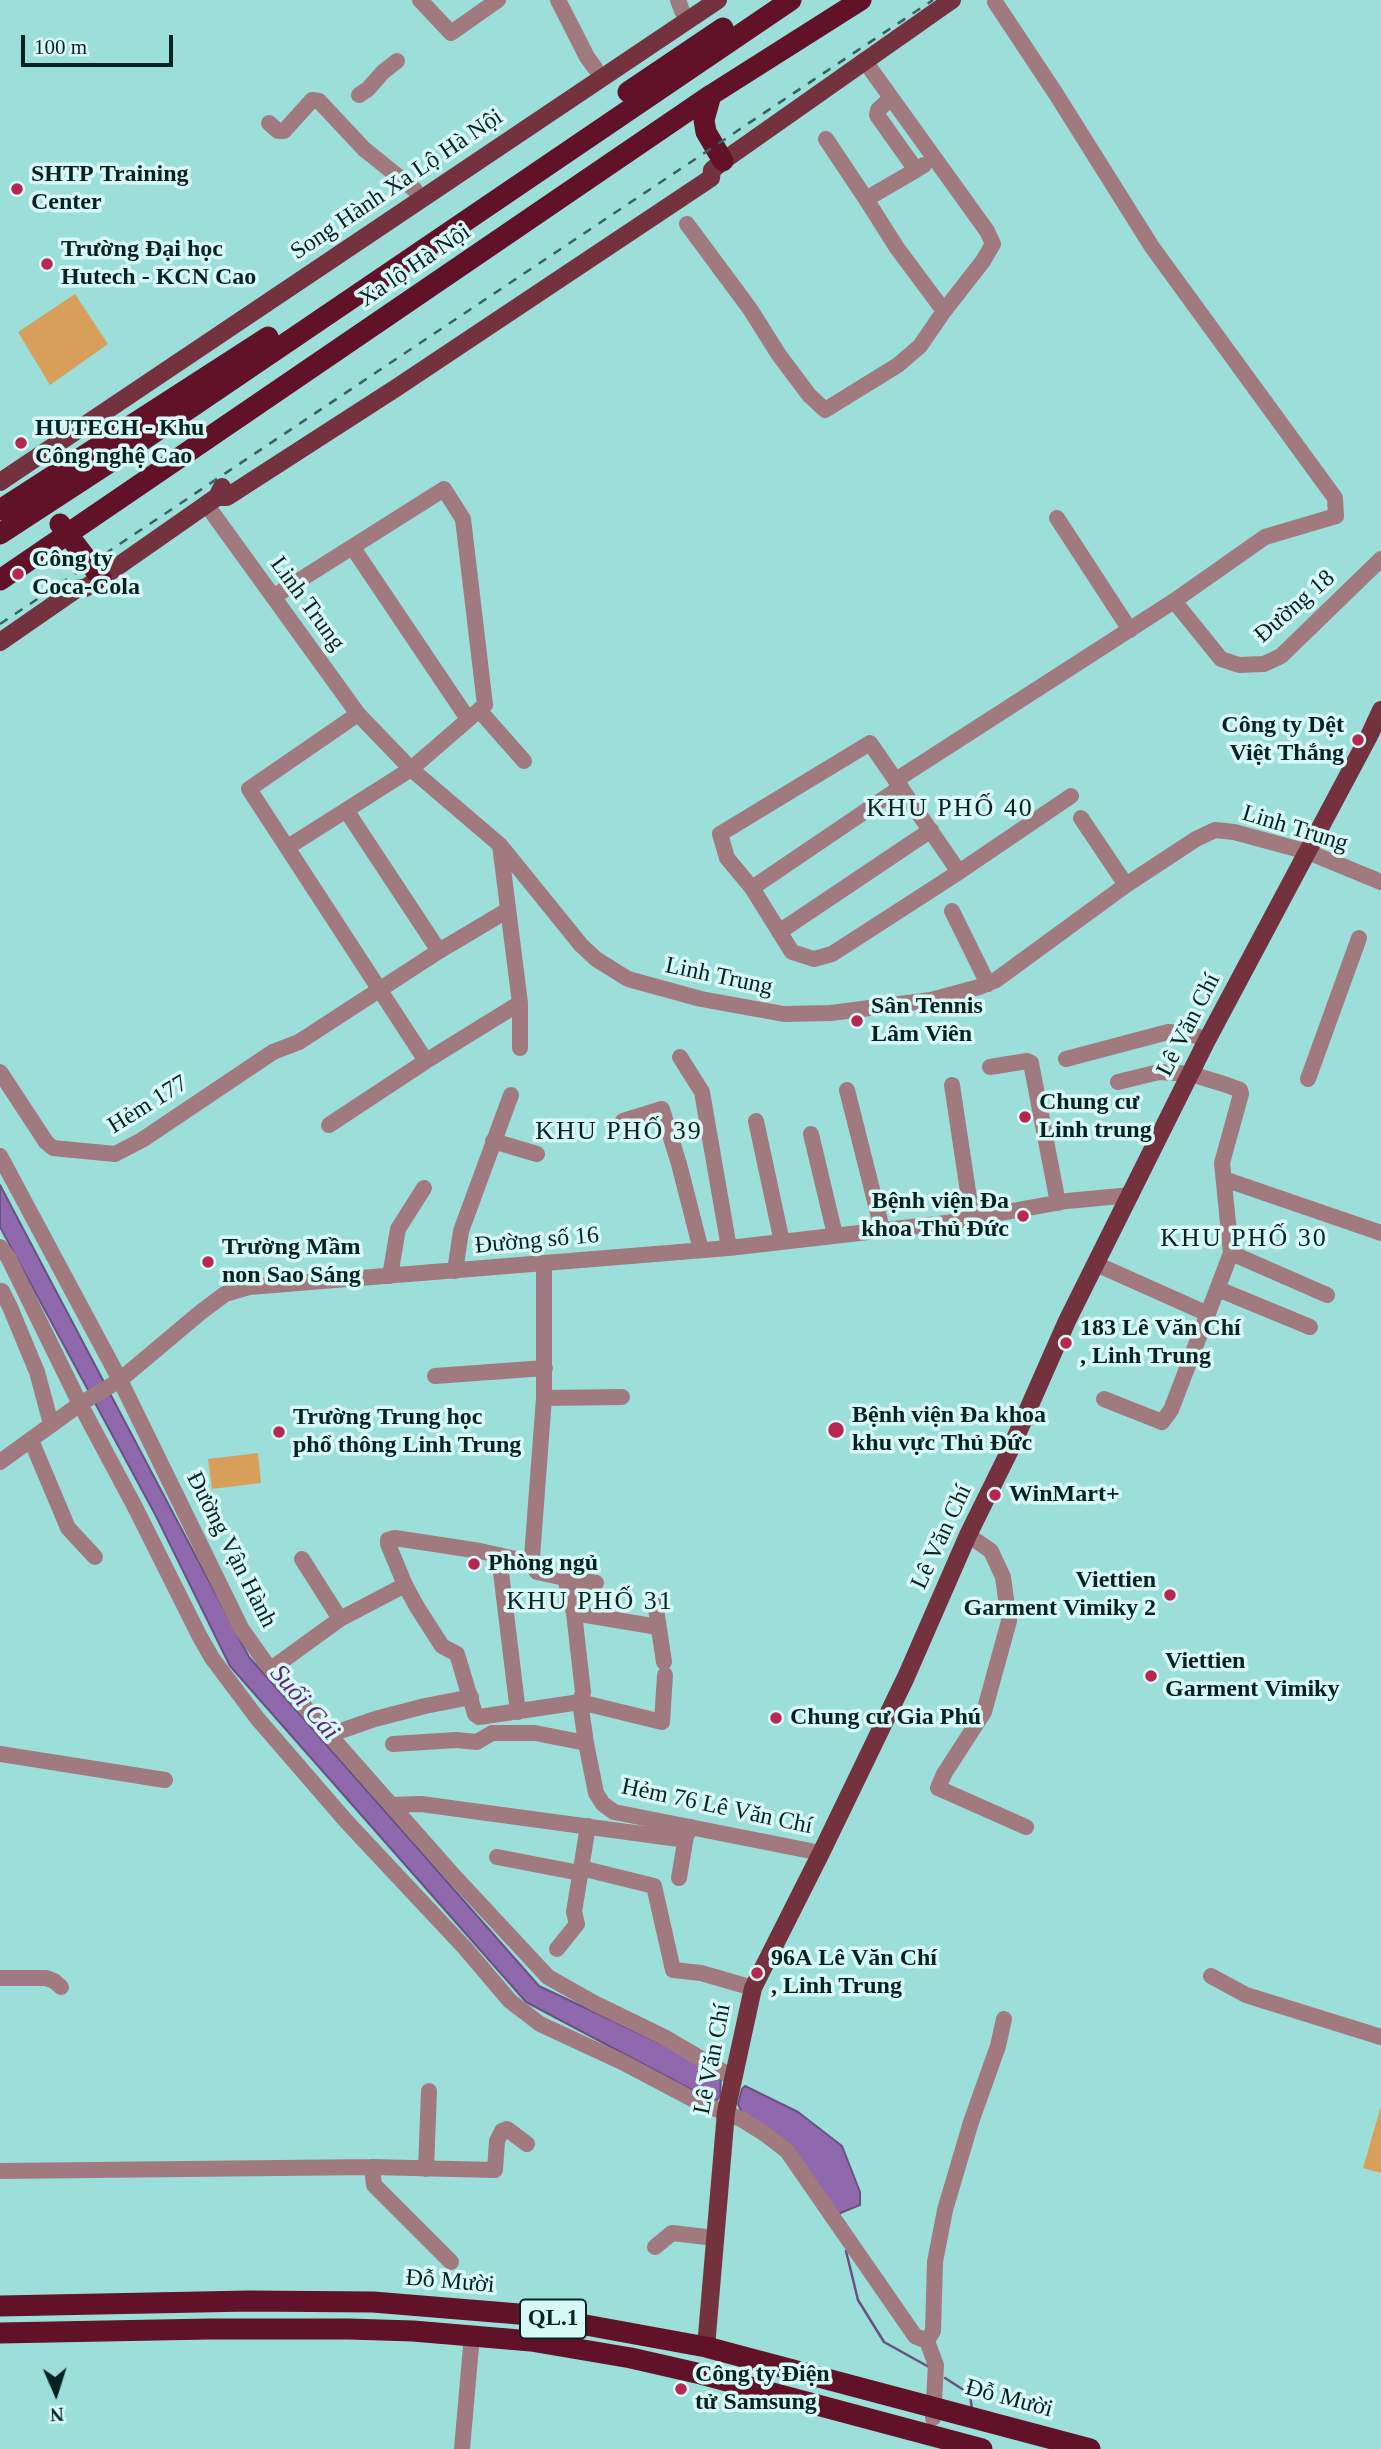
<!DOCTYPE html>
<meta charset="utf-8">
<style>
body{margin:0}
#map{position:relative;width:1381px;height:2449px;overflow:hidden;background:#9cded9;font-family:Georgia,serif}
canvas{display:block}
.north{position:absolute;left:21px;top:2358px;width:70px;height:70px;-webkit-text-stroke:5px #d8f8f5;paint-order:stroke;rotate:177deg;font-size:19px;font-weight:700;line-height:28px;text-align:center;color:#072321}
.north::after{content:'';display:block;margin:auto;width:24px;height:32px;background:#072321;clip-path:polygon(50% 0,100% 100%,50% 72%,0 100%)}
.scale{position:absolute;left:21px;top:35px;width:152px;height:32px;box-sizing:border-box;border:4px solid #072321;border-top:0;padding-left:9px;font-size:21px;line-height:24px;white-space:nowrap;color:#072321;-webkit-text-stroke:5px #d8f8f5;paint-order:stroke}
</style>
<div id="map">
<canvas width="1381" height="2449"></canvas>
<div class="north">N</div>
<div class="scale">100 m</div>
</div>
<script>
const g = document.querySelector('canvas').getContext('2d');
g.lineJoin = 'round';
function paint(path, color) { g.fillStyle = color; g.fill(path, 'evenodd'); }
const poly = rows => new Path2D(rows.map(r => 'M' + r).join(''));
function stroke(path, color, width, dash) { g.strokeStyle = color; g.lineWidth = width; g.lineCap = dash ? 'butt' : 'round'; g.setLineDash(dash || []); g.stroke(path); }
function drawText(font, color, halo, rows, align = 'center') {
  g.font = font + ' Georgia,serif'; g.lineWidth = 7; g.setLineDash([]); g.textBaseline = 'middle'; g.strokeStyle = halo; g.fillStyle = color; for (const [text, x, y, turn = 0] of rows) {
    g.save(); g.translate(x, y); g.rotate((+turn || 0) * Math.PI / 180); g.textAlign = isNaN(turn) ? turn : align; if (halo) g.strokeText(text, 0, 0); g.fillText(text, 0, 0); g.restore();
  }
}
const green = poly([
 [75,294,108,344,50,385,18,332],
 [258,1453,261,1483,212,1489,208,1459],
 [1381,2106,1381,2173,1363,2168]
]);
const water = poly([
 [0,1185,249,1657,539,1986,717,2070,721,2075,720,2096,717,2100,709,2099,526,2002,230,1666,156,1516,0,1227,0,1185],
 [745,2086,798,2112,842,2146,860,2192,860,2205,838,2214,743,2115,738,2104,742,2089,745,2086]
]);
const stream = poly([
 [846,2251,858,2300,884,2342,929,2367],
 [945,2378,970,2394,972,2410]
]);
const minor = poly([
 [420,0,451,33,498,0],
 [558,0,587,57,595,68],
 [678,0,682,11],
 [359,95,368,89,383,72,397,61],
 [891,98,878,110,877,115,916,170,924,165],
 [269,123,278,131,284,131,312,100,319,101,364,149,415,190],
 [826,139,866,199],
 [916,170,866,199,897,248,944,311],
 [687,224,750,309,779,355,809,395,825,410,898,365,920,346,944,311,983,261,993,244,987,231,864,60],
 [206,504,358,714,411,769,500,845,581,945,596,959,628,979,701,999,784,1014,831,1013,931,1000,979,987,996,980,1126,885,1196,839,1215,830,1234,832,1308,852,1381,882],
 [1057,518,1130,630],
 [353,548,468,719],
 [273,597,444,489,463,519,485,705,411,769,288,847],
 [1174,601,1221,659,1239,665,1264,664,1281,656,1381,559],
 [479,710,524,761],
 [358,714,249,789,426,1061],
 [896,780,1174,601,1265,537,1336,516,1335,498,1152,247,1056,94,995,2],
 [346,810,439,951],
 [1081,818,1126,885],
 [500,845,520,1003,520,1048],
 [959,872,870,743,720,834,727,858,752,888,792,952,814,959,832,954,959,872,1071,796],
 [752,888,901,787],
 [952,911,988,984],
 [779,932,931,830],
 [680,1057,702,1092,729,1248],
 [1066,1059,1168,1032,1188,1033,1207,1040],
 [990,1067,1027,1061,1031,1063,1058,1203],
 [0,1072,46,1142,53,1148,115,1154,142,1140,273,1052,299,1042,439,951,508,910],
 [1308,1079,1359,938],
 [952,1085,972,1218],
 [847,1090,882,1229],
 [623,1121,662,1109,679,1164,701,1250],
 [756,1121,782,1242],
 [329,1125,426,1061,520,1003],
 [811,1134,835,1235],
 [493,1141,537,1154],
 [0,1156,120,1380,241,1628,265,1662,454,1876,548,1977,594,2003,664,2037,732,2077],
 [1224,1179,1381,1233],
 [0,1247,8,1257,80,1404,136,1509,200,1637,212,1658,257,1718,346,1821,465,1948,510,2001,540,2024,622,2062,696,2101,741,2119,765,2134,787,2151,915,2336,927,2341,936,2365,933,2418],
 [1231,1253,1327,1295],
 [544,1263,544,1398,532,1557,525,1561,480,1551,395,1538,388,1540,388,1544,405,1585,417,1607,442,1646,457,1654,475,1714,479,1717,580,1702,662,1722,665,1675],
 [1096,1264,1208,1314],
 [455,1271,461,1231,511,1095],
 [390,1276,398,1229,424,1188],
 [1218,1289,1310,1327],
 [0,1292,2,1291,10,1307,37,1372,51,1424],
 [435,1376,545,1368],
 [544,1398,622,1397],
 [1104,1399,1162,1422,1171,1410,1231,1253,1222,1163,1241,1094,1240,1090,1227,1085,1191,1074,1159,1072,1118,1082],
 [31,1440,68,1528,95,1557],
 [0,1462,80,1404,120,1380,201,1312,225,1294,249,1287,729,1248,946,1223,1067,1201,1131,1195],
 [968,1535,991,1551,1003,1577,1009,1621,984,1712,944,1774,938,1788,1026,1827],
 [499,1556,518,1712],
 [302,1559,340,1619],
 [529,1560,537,1572,565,1578,574,1613,583,1692,580,1702,586,1743,596,1793,603,1804,614,1812,821,1853],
 [565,1578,596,1583],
 [655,1602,664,1662],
 [574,1613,658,1627],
 [271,1669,340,1619,405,1585],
 [329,1735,375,1719,425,1706,471,1697],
 [393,1744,456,1740,477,1742,492,1733,535,1733,586,1743],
 [0,1754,165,1780],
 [391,1805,421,1804,679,1839,686,1836,691,1827],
 [497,1857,580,1873],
 [581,1868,654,1886,673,1970,701,1973,753,1988],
 [679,1878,686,1836],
 [557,1949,577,1924,574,1912,588,1826],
 [1211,1976,1246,1995,1381,2037],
 [0,1978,46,1978,54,1981,61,1987],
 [372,2167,374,2185,451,2262],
 [426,2169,429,2091],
 [0,2171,372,2167,495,2170,497,2141,502,2131,507,2129,527,2144],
 [655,2247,672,2233,715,2238],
 [927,2341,933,2331,935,2262,945,2210,971,2122,998,2046,1004,2019],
 [462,2449,472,2335]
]);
const major = poly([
 [0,482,718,0],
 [217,497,227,497,396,388,711,178,712,170,723,161,952,0],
 [0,642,78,588,85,588,101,578,217,497,222,487],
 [706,2347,726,2112,753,1988,821,1853,906,1677,968,1535,1011,1448,1067,1321,1207,1040,1369,736,1381,710]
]);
const highway = poly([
 [628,92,723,28],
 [711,95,704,120,706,132,723,161],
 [0,510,268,337],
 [60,524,101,578],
 [0,534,121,455,791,0],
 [0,580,711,95,861,0],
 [0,2306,249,2301,373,2302,531,2315,706,2347,1090,2449],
 [0,2333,210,2329,349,2329,413,2331,531,2341,631,2358,701,2374,982,2449]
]);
const rail = poly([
 [0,624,933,0]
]);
const markers = [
 [17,189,7,"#b72751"],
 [47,264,7,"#b72751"],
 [21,443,7,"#b72751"],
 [18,574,7,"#b72751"],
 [1358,740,7,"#b72751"],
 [857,1021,7,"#b72751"],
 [1025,1117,7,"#b72751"],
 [1023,1216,7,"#b72751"],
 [208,1262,7,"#b72751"],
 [1066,1343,7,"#b72751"],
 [836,1430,9,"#b72751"],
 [279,1432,7,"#b72751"],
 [995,1495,7,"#b72751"],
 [474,1564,7,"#b72751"],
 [1170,1595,7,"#b72751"],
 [1151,1676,7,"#b72751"],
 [776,1718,7,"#b72751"],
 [757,1973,7,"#b72751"],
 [681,2389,7,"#b72751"]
];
const shields = [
 [553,2319,66]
];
const shieldNames = [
 ["QL.1",553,2319]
];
const poiNames = [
 ["SHTP Training",31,175],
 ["Center",31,203],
 ["Trường Đại học",61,250],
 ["Hutech - KCN Cao",61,278],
 ["HUTECH - Khu",35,429],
 ["Công nghệ Cao",35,457],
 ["Công ty",32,560],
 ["Coca-Cola",32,588],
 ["Công ty Dệt",1344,726,"right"],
 ["Việt Thắng",1344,754,"right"],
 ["Sân Tennis",871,1007],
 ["Lâm Viên",871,1035],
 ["Chung cư",1039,1103],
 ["Linh trung",1039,1131],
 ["Bệnh viện Đa",1009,1202,"right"],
 ["khoa Thủ Đức",1009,1230,"right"],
 ["Trường Mầm",222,1248],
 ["non Sao Sáng",222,1276],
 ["183 Lê Văn Chí",1080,1329],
 [", Linh Trung",1080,1357],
 ["Bệnh viện Đa khoa",852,1416],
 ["khu vực Thủ Đức",852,1444],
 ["Trường Trung học",293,1418],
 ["phổ thông Linh Trung",293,1446],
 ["WinMart+",1009,1495],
 ["Phòng ngủ",488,1564],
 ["Viettien",1156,1581,"right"],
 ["Garment Vimiky 2",1156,1609,"right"],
 ["Viettien",1165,1662],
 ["Garment Vimiky",1165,1690],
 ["Chung cư Gia Phú",790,1718],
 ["96A Lê Văn Chí",771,1959],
 [", Linh Trung",771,1987],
 ["Công ty Điện",695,2375],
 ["tử Samsung",695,2403]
];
const streetNames = [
 ["Song Hành Xa Lộ Hà Nội",397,185,-34],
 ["Xa lộ Hà Nội",415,266,-34],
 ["Linh Trung",307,604,54],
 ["Đường 18",1295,607,-41],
 ["Linh Trung",1295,829,17],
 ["Linh Trung",719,977,12],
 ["Lê Văn Chí",1189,1025,-63],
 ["Hẻm 177",148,1105,-32],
 ["Đường số 16",537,1241,-5],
 ["Lê Văn Chí",942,1537,-65],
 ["Đường Vận Hành",231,1550,63],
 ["Hẻm 76 Lê Văn Chí",717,1807,12],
 ["Lê Văn Chí",713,2059,-79],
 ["Đỗ Mười",450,2282,5],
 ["Đỗ Mười",1009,2399,15]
];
const neighbourhoodNames = [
 ["KHU PHỐ 40",950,809],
 ["KHU PHỐ 39",619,1132],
 ["KHU PHỐ 30",1244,1239],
 ["KHU PHỐ 31",590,1602]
];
const waterNames = [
 ["Suối Cái",304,1703,49]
];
paint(green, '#d89f5b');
paint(water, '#9068ad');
stroke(water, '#675383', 2);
stroke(stream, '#675383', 2.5);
stroke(minor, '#a17a7f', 16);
stroke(major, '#74313e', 18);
stroke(highway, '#611228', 21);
stroke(rail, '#39615e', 2.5, [9, 9]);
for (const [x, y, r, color] of markers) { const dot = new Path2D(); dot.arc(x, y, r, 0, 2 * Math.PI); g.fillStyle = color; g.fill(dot); stroke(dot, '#d8f8f5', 2.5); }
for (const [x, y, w] of shields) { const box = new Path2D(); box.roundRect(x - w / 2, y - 19.5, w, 39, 5); g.fillStyle = '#d8f8f5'; g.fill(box); stroke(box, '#072321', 2); }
drawText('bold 23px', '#072321', null, shieldNames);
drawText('bold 24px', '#072321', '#d8f8f5', poiNames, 'left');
drawText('24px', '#072321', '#d8f8f5', streetNames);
g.letterSpacing = '2px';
drawText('26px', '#072321', '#d8f8f5', neighbourhoodNames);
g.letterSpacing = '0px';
drawText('italic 26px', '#5b267b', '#d8f8f5', waterNames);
</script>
